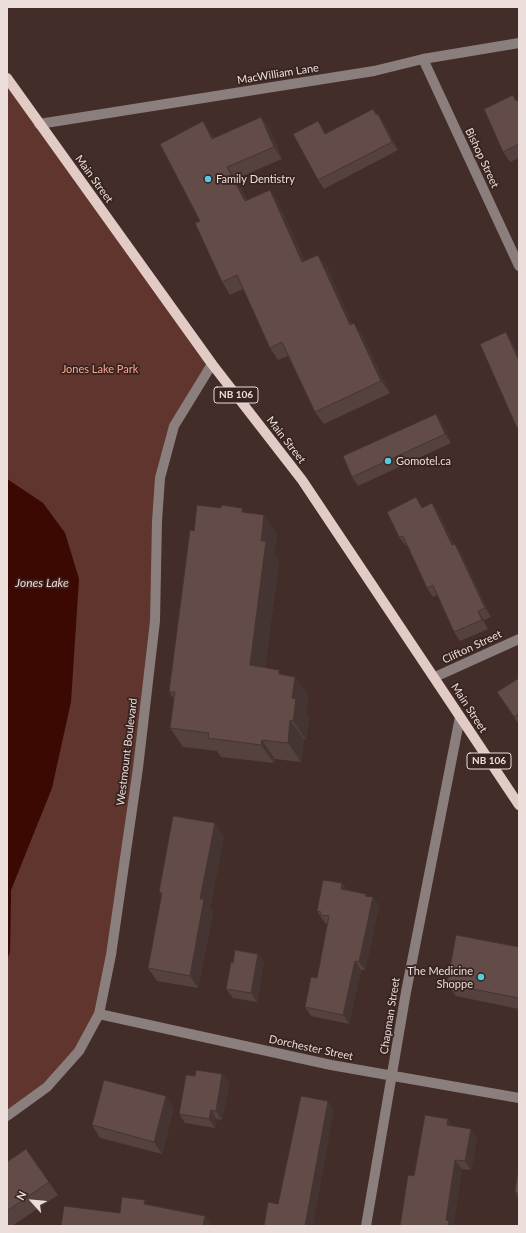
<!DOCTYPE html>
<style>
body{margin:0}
#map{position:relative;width:526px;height:1233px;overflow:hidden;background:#422d29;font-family:Lato,sans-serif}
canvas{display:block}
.frame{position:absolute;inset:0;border:8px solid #ebddda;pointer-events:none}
.north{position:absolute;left:12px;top:1181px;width:40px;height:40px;-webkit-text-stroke:3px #37231f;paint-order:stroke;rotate:297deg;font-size:11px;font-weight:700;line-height:16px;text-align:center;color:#ebddda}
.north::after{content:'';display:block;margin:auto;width:14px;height:18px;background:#ebddda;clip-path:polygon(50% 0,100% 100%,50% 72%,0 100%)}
</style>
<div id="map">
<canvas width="526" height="1233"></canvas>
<div class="frame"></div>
<div class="north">N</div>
</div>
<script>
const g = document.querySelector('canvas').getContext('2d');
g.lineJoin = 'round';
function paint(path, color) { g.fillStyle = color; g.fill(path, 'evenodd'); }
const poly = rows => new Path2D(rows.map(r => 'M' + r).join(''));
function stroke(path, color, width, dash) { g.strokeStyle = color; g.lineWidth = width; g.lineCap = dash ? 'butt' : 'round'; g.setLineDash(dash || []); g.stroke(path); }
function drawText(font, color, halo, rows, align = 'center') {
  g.font = font + ' Lato,sans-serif'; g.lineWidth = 3.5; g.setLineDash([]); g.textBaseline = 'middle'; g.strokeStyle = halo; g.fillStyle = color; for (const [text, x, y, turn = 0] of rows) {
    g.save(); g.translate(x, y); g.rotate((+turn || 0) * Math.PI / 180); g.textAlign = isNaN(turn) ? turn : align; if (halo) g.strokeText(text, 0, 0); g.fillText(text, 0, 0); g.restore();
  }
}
const green = poly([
 [7,78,212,364,174,426,160,478,155,621,99,1014,79,1051,47,1087,7,1116,7,960,10,952,11,890,52,788,79,579,65,533,43,503,7,479]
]);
const water = poly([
 [7,479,43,503,65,533,79,579,71,702,52,788,11,890,10,952,7,960]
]);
const minor = poly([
 [423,59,519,266],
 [39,124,374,71,423,59,519,43],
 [435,677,519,639],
 [99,1014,331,1065,519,1098],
 [7,1116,47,1087,79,1051,99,1014,111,955,138,768,155,621,157,521,160,478,174,426,212,364],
 [366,1226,406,992,460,717]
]);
const major = poly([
 [7,78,212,364,302,480,519,805]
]);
const wall = poly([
 [519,100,519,158,510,162,503,152,517,101],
 [373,109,384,123,398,150,324,189,318,180,318,121,326,134],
 [261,117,270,129,282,159,236,179,247,200,270,190,278,202,305,261,327,267,352,324,362,335,390,393,324,424,315,412,288,356,278,360,270,348,243,289,230,295,222,282,200,221,212,134,214,138],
 [436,414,442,423,451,443,358,486,352,477],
 [432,503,438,512,454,544,455,544,461,553,491,617,484,620,488,629,460,641,454,632,437,595,433,597,427,588,407,545,406,546,399,537,423,508],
 [245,512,277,534,274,554,279,560,265,668,283,675,295,677,308,695,306,713,309,718,306,740,304,739,301,762,275,759,274,763,221,757,217,751,183,747,170,728,174,699,169,692,194,531],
 [519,678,519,725,514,717],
 [224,836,210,907,213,912,198,988,157,981,148,968,162,896,159,892],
 [342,883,347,890,366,894,367,896,373,897,379,906,365,970,361,970,349,1024,311,1016,305,1007,317,978,327,924,326,924,323,920,317,911],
 [519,947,519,1009,456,996,447,984],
 [258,954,264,962,257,1002,233,998,226,989,233,963],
 [222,1074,229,1083,222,1120,217,1119,215,1128,185,1123,179,1114,195,1076],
 [174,1108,162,1154,100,1138,92,1125],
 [452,1126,477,1138,471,1170,462,1169,453,1226,414,1176],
 [26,1149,58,1195,12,1226,7,1226,7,1162],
 [519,1163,519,1199,515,1192]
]);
const shadedWall = poly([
 [378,114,384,123,398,150,392,142],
 [261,117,270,129,282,159,274,147],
 [203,121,212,134,221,151,212,139],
 [318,121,324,130,331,143,325,134],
 [227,167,236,179,253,213,245,201],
 [270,190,278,202,311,275,302,262],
 [318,255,327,267,358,337,350,325],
 [354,323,362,335,390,393,381,381],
 [506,332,512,341,519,356,519,361],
 [436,414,442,423,451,443,445,434],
 [416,497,422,506,428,517,422,508],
 [432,503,438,512,459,554,452,545],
 [242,508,256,527,242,512],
 [264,515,277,534,274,554,279,560,263,684,250,665,261,541],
 [455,544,461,553,491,617,485,608],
 [478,611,484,620,488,629,482,620],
 [279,670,292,688,279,674],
 [295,677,308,695,306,713,309,718,306,740,293,721,292,698],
 [290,720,304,739,301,762,288,743],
 [262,740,275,759,274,763,261,745],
 [215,823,224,836,210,907,213,912,198,988,190,976,200,899],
 [342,883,348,892,341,889],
 [366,894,372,902,373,897,379,906,365,970,359,962],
 [258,954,264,962,257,1002,251,993],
 [355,961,361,970,349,1024,343,1015],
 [222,1074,229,1083,222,1120,216,1111],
 [166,1096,174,1108,162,1154,154,1142],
 [328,1101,334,1110,313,1226,305,1226],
 [211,1110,217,1119,215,1128,209,1119],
 [448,1119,454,1128,447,1125],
 [471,1129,477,1138,471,1170,465,1161],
 [455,1160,462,1169,453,1226,448,1226,446,1220],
 [205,1216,211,1224,211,1226,203,1226]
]);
const building = poly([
 [513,95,516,101,519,100,519,144,503,152,484,109,513,95],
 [373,109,376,115,378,114,392,142,318,180,293,134,318,121,325,134,373,109],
 [261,117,274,147,227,167,245,201,270,190,302,262,318,255,350,325,354,323,381,381,315,412,282,342,270,348,237,275,222,282,195,223,200,221,160,144,203,121,212,139,261,117],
 [506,332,519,361,519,427,517,428,480,344,506,332],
 [436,414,445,434,352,477,343,456,436,414],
 [416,497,422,508,432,503,452,545,455,544,485,608,478,611,482,620,454,632,433,585,427,588,403,536,399,537,387,512,416,497],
 [197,505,221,508,221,505,242,508,242,512,264,515,261,541,266,541,250,665,279,670,279,674,295,677,292,698,296,699,293,721,290,720,288,743,262,740,261,745,208,738,209,733,170,728,175,692,169,692,190,530,194,531,197,505],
 [519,678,519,714,514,717,497,692,519,678],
 [173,816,215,823,200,899,204,899,190,976,148,968,162,893,159,892,173,816],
 [323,880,342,883,341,889,366,894,365,896,373,897,359,962,355,961,343,1015,305,1007,311,977,317,978,329,916,320,915,321,912,317,911,323,880],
 [456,935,519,947,519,998,447,984,456,935],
 [235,950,258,954,251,993,226,989,231,962,233,963,235,950],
 [196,1070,222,1074,216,1111,211,1110,209,1119,179,1114,186,1075,195,1076,196,1070],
 [104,1080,166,1096,154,1142,92,1125,104,1080],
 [301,1096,328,1101,305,1226,264,1226,268,1202,278,1204,301,1096],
 [425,1115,448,1119,447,1125,471,1129,465,1161,455,1160,446,1220,449,1221,448,1226,400,1226,408,1175,414,1176,425,1115],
 [26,1149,49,1182,7,1211,7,1162,26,1149],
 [519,1163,519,1193,515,1192,519,1163],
 [122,1197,145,1200,144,1204,205,1216,203,1226,61,1226,64,1206,120,1213,122,1197]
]);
const markers = [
 [208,179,4,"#55cae0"],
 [388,461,4,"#55cae0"],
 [481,977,4,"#55cae0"]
];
const shields = [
 [236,395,44],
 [489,761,44]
];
const shieldNames = [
 ["NB 106",236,395],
 ["NB 106",489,761]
];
const streetNames = [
 ["MacWilliam Lane",278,74,-9],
 ["Bishop Street",482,158,65],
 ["Main Street",94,179,54],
 ["Main Street",286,440,52],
 ["Clifton Street",472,647,-25],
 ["Main Street",469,708,57],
 ["Westmount Boulevard",127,752,-83],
 ["Chapman Street",390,1016,-81],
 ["Dorchester Street",311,1048,12]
];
const poiNames = [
 ["Family Dentistry",216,179],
 ["Gomotel.ca",396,461],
 ["The Medicine",473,971,"right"],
 ["Shoppe",473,984,"right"]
];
const parkNames = [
 ["Jones Lake Park",100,369]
];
const waterNames = [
 ["Jones Lake",42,583]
];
paint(green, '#5f352d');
paint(water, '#3b0802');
stroke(minor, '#8a7f7c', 10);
stroke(major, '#e2cac5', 10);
paint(wall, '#55413d');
paint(shadedWall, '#453532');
paint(building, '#634c47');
stroke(building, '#453532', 1);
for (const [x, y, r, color] of markers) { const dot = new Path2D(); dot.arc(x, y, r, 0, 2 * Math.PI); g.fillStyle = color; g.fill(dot); stroke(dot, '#37231f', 1.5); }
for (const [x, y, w] of shields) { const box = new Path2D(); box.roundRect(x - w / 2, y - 8, w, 16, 3); g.fillStyle = '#37231f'; g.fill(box); stroke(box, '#ebddda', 1); }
drawText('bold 10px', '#ebddda', null, shieldNames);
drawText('11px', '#ebddda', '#37231f', streetNames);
drawText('11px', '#ebddda', '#37231f', poiNames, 'left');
drawText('11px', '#fda390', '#37231f', parkNames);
drawText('italic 12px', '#fed7cf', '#37231f', waterNames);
</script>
